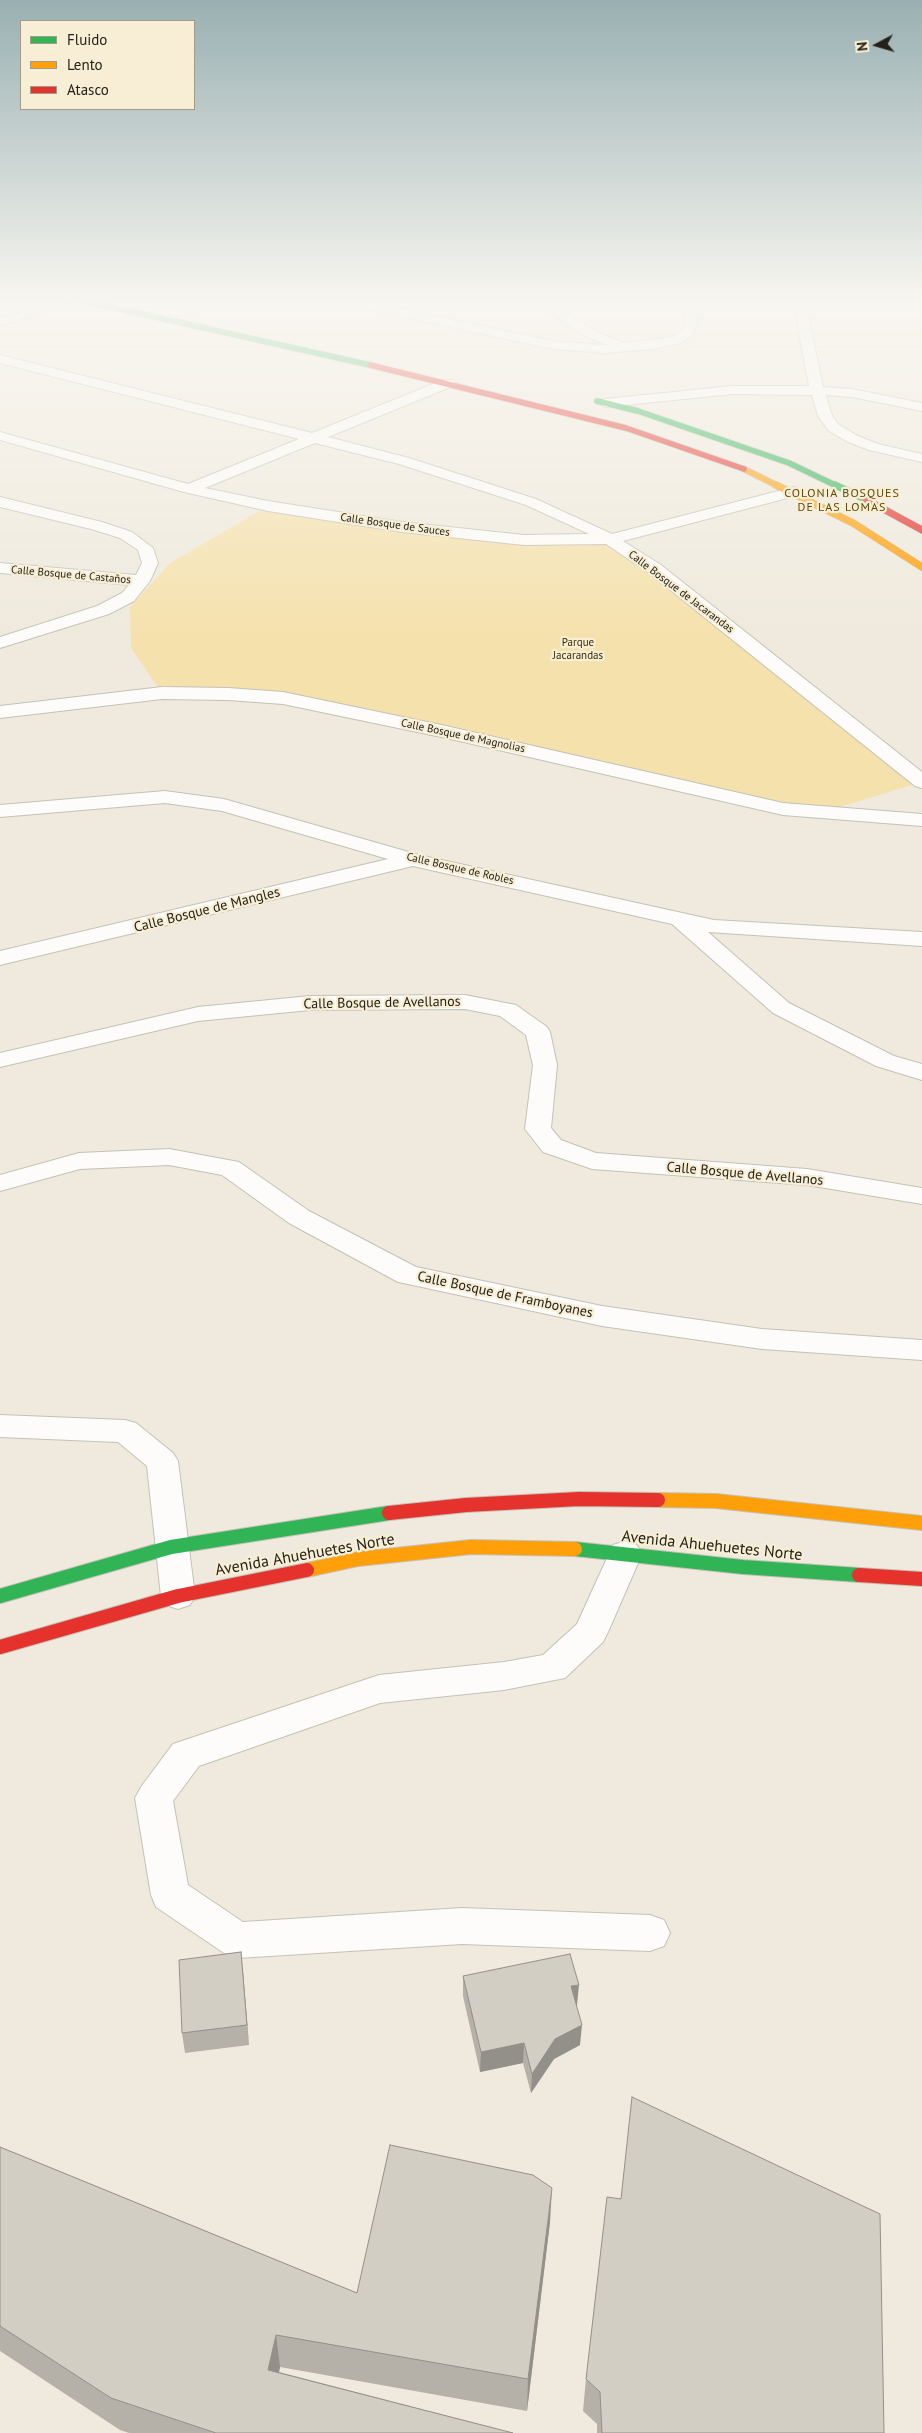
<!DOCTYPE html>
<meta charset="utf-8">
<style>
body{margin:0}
#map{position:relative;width:922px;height:2433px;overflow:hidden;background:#efeadd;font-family:"PT Sans",sans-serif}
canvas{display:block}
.legend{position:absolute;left:20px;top:20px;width:175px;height:90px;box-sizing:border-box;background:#f7eed5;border:1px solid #a39c89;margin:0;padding:6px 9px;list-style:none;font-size:15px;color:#252118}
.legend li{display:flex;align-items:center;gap:10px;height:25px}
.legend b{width:25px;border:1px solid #a39c89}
.north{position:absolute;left:852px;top:20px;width:50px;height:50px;-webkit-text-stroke:4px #f7eed5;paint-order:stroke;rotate:264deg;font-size:14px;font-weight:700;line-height:20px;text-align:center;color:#252118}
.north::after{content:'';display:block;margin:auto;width:18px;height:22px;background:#252118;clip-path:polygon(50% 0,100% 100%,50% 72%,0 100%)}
</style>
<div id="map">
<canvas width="922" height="2433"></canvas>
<ul class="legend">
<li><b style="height:6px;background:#30b455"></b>Fluido</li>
<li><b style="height:6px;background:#ff9f0a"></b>Lento</li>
<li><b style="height:6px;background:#e5322d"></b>Atasco</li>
</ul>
<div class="north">N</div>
</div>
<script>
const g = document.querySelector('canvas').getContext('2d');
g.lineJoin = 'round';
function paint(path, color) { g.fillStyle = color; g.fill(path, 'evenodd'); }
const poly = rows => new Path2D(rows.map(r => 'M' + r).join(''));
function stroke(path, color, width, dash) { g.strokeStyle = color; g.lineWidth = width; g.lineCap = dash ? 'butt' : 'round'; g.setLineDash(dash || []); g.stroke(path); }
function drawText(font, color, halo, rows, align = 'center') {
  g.font = font + ' "PT Sans",sans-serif'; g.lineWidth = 4.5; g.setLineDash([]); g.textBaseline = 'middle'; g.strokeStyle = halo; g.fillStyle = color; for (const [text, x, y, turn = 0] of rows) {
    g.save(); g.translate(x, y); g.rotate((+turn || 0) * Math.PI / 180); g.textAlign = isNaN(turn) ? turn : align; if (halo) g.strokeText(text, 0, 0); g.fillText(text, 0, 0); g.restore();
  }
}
const green = poly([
 [268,506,472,536,610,539,922,782,823,812,283,698,162,693,131,648,130,607,170,563]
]);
const street = poly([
 [60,299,79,299,0,326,0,318,60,299],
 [211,299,229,299,193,314,189,315,183,311,185,308,211,299],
 [332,299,356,299,553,341,604,345,608,345,589,338,567,325,551,312,545,299,557,299,560,307,575,319,597,332,624,343,672,337,683,330,686,323,684,299,696,299,698,323,692,335,681,343,653,349,604,353,553,349,338,303,332,299],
 [793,299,805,299,823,387,852,389,922,403,922,411,852,397,826,395,832,416,839,425,858,436,878,444,922,454,922,462,869,450,848,442,829,431,818,416,812,395,733,394,605,407,598,403,605,399,733,386,809,386,793,299],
 [0,355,312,433,443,380,453,380,455,383,453,386,328,437,409,458,536,499,612,534,794,487,799,489,802,492,799,495,623,541,661,565,922,772,922,788,915,786,649,573,606,544,524,545,402,532,268,511,184,492,0,440,0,432,188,484,299,439,0,363,0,355],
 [315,443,399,464,526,505,589,534,524,535,402,522,268,501,205,488,315,443],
 [0,497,102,522,132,532,153,548,158,563,150,581,134,601,109,614,0,648,0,637,97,606,122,593,129,585,0,573,0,563,136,575,142,563,138,550,120,538,91,529,0,507,0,497],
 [162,687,228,688,283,692,446,726,783,803,922,814,922,826,783,815,446,738,283,704,228,700,162,699,0,718,0,706,162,687],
 [165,791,224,799,419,855,714,920,922,932,922,946,708,932,789,1003,894,1056,922,1064,922,1080,876,1066,773,1013,672,924,413,866,0,965,0,951,388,859,222,811,165,803,0,817,0,805,165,791],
 [465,995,516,1005,547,1027,550,1032,557,1065,551,1128,561,1140,596,1153,807,1169,922,1188,922,1204,807,1185,592,1169,543,1152,525,1129,533,1065,526,1035,500,1016,465,1009,310,1010,198,1021,0,1067,0,1053,198,1007,310,996,465,995],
 [169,1149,239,1162,309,1211,416,1267,602,1306,762,1329,922,1340,922,1360,762,1349,602,1326,408,1284,398,1282,289,1223,222,1175,169,1165,80,1169,0,1191,0,1175,79,1153,169,1149],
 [0,1415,125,1420,136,1423,173,1453,178,1461,195,1596,190,1605,178,1609,166,1605,161,1596,147,1466,118,1442,0,1437,0,1415],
 [625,1541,637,1545,642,1554,608,1632,603,1642,565,1678,504,1690,380,1703,199,1766,173,1801,188,1885,243,1922,462,1908,650,1915,664,1920,670,1933,664,1946,650,1951,462,1944,238,1958,224,1953,156,1907,151,1895,135,1798,141,1787,173,1744,379,1675,504,1662,543,1655,577,1624,613,1545,625,1541]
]);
const fastFar2 = poly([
 [75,299,370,365],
 [597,401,638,411,789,463,837,486]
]);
const fastFar1 = poly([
 [835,485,865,499]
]);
const fast = poly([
 [575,1549,743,1567,859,1575],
 [0,1596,171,1547,389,1513]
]);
const slowFar2 = poly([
 [744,469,778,486]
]);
const slowFar1 = poly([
 [776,485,853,523,922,567]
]);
const slow = poly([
 [658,1500,716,1501,922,1523],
 [307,1570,358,1559,471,1547,575,1549]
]);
const jamFar2 = poly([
 [370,365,626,428,744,469]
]);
const jamFar1 = poly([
 [865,499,922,530]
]);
const jam = poly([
 [389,1513,466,1505,579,1499,658,1500],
 [859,1575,922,1579],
 [0,1647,178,1596,307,1570]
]);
const wall = poly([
 [241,1952,243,1972,249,2045,185,2053,182,2033],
 [463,1976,577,2005,576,2005,580,2045,554,2059,531,2093,523,2063,480,2072,463,1996],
 [0,2147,357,2293,550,2222,527,2411,280,2367,279,2372,513,2433,129,2433,120,2430,0,2351],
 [586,2379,884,2433,597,2433,597,2424,583,2411]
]);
const shadedWall = poly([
 [241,1952,243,1972,249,2045,247,2025],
 [579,1985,577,2005,570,2006,571,1986],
 [582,2025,580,2045,554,2059,531,2093,532,2074,555,2039],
 [524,2043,523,2063,480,2072,481,2052],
 [552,2188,550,2222,527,2411,528,2379],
 [276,2335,280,2367,273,2402,268,2370]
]);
const building = poly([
 [241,1952,247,2025,182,2033,179,1960,241,1952],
 [570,1954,579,1985,571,1986,582,2025,555,2039,532,2074,524,2043,481,2052,463,1976,570,1954],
 [632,2097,880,2214,884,2433,602,2433,600,2392,586,2379,607,2197,621,2199,632,2097],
 [390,2145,533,2175,552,2188,528,2379,276,2335,268,2370,513,2433,216,2433,111,2398,0,2326,0,2147,357,2293,390,2145]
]);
const farStreetnames = [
 ["Calle Bosque de Sauces",395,525,8],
 ["Calle Bosque de Castaños",71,575,5],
 ["Calle Bosque de Jacarandas",681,592,37],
 ["Calle Bosque de Magnolias",463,736,12],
 ["Calle Bosque de Robles",460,869,13]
];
const farParknames = [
 ["Parque",578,643],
 ["Jacarandas",578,656]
];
const farNeighbourhoodnames = [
 ["COLONIA BOSQUES",842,494],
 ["DE LAS LOMAS",842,508]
];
const streetNames = [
 ["Calle Bosque de Mangles",207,910,-14],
 ["Calle Bosque de Avellanos",382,1003,-1],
 ["Calle Bosque de Avellanos",745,1174,5],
 ["Calle Bosque de Framboyanes",505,1295,12]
];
const nearStreetnames = [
 ["Avenida Ahuehuetes Norte",712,1546,6],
 ["Avenida Ahuehuetes Norte",305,1555,-10]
];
paint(green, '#f5e1ac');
stroke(street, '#c5c1b6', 2);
stroke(fastFar2, '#c5c1b6', 7);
stroke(fastFar1, '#c5c1b6', 8);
stroke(fast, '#c5c1b6', 16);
stroke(slowFar2, '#c5c1b6', 7);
stroke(slowFar1, '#c5c1b6', 8);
stroke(slow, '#c5c1b6', 16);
stroke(jamFar2, '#c5c1b6', 7);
stroke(jamFar1, '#c5c1b6', 8);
stroke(jam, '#c5c1b6', 16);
paint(street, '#fdfcfa');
stroke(fastFar2, '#30b455', 5.5);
stroke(fastFar1, '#30b455', 7);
stroke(fast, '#30b455', 14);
stroke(slowFar2, '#ff9f0a', 5.5);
stroke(slowFar1, '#ff9f0a', 7);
stroke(slow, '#ff9f0a', 14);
stroke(jamFar2, '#e5322d', 5.5);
stroke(jamFar1, '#e5322d', 7);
stroke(jam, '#e5322d', 14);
paint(wall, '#b5b1a9');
paint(shadedWall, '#939089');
paint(building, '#d2cec4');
stroke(building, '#939089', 1);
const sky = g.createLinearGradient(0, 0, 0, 640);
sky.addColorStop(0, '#99b0b2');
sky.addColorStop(0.47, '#f8f6f0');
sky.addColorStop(1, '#f8f6f000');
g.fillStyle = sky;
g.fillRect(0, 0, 922, 640);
drawText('11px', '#252118', '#f7eed5', farStreetnames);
drawText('11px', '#382a00', '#f7eed5', farParknames);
g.letterSpacing = '1px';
drawText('12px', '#5e4a0c', '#f7eed5', farNeighbourhoodnames);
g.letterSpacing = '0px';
drawText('14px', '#252118', '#f7eed5', streetNames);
drawText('16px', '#252118', '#f7eed5', nearStreetnames);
</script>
